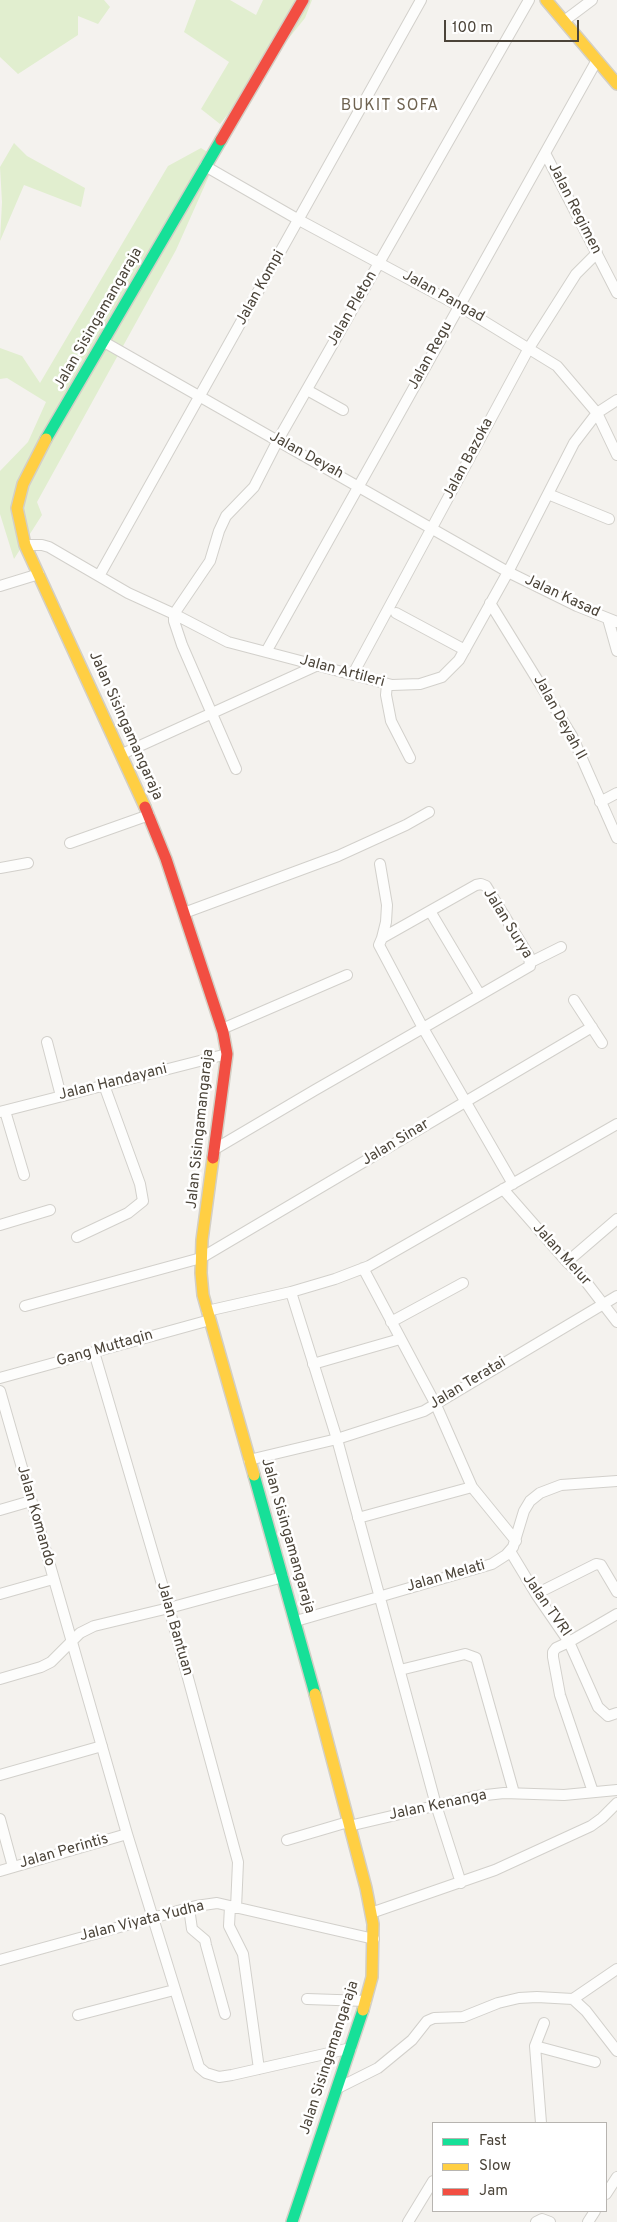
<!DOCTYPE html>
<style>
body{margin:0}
#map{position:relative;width:617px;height:2222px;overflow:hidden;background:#f4f2ee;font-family:Overpass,sans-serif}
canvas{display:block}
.legend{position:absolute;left:432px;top:2122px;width:175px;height:90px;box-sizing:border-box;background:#fff;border:1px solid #b7b4b0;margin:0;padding:6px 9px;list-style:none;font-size:15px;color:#4b4439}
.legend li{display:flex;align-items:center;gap:10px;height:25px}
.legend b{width:25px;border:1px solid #b7b4b0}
.scale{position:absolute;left:444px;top:20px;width:135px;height:22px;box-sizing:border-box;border:2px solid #4b4439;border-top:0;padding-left:6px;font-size:15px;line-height:18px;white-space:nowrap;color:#4b4439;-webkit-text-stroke:4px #fff;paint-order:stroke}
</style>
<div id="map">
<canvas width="617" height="2222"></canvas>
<ul class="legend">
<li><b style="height:6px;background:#16e098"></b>Fast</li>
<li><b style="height:6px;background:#ffcf43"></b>Slow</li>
<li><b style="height:6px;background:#f24e42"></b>Jam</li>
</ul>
<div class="scale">100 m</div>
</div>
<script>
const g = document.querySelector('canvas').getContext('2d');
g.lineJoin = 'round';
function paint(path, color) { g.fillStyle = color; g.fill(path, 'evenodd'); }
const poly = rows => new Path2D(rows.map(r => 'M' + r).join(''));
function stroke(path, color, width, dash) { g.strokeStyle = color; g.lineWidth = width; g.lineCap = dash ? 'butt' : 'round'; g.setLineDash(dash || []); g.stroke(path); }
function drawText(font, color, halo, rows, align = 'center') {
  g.font = font + ' Overpass,sans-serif'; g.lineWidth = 5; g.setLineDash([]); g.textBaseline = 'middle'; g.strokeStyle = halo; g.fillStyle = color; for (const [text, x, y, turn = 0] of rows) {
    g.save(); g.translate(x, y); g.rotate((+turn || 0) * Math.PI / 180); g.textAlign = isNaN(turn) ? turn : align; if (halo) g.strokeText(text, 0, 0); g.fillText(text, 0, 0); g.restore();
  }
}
const green = poly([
 [0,0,104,0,110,7,98,24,78,16,78,35,18,74,0,57],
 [196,0,230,0,256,15,263,0,312,0,305,18,220,124,201,109,229,62,184,32],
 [14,143,27,156,85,188,81,207,24,185,0,241,2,202,0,167],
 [201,148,217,158,176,250,37,502,42,515,14,559,0,514,0,471,28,442,46,402,7,378,0,379,0,348,22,356,40,383,168,166]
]);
const street = poly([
 [564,21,592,0],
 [545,153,617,293],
 [205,166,299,220,459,306,557,366,597,413,617,455],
 [104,342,508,572,577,606,617,622],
 [307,390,343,410],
 [548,494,609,519],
 [25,545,42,545,49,547,128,593,174,614,228,642,392,685,420,684,442,677,459,660,508,572,574,443,597,413,617,400],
 [99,576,421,0],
 [0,586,39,574],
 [490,603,572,736,617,838],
 [396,613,465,650],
 [608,619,617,651],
 [266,652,597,60],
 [353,674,529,348,576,274,597,253],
 [387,684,386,695,391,721,410,758],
 [122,754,318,665],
 [236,769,182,645,174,621,174,614,210,561,219,531,226,516,254,487,278,440,529,0],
 [600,802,617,793],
 [70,843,149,815],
 [380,864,387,905,386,922,382,938],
 [0,868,28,863],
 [430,911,480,995],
 [184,913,338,856,406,825,429,812],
 [531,962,561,947],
 [574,1000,602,1043],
 [222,1029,347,975],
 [47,1042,61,1096],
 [5,1111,24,1175],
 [0,1112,227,1054],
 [215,1149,315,1090,423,1028,530,966,529,956,486,886,481,884,476,885,382,938,379,945,423,1028,513,1184],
 [503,1189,567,1262,580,1274,617,1322],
 [0,1225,50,1210],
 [77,1237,128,1213,143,1201,140,1184,104,1085],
 [567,1262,617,1219],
 [363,1268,436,1405,472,1487,516,1541],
 [291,1292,337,1439,436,1805,461,1883],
 [25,1306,201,1258,592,1027],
 [207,1311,291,1292,335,1279,369,1266,617,1124],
 [391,1322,463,1283],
 [94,1352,169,1608,238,1862,236,1908],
 [313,1364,400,1339],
 [0,1378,210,1320],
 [0,1391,127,1834,199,2067,206,2073,219,2077,232,2075,351,2048],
 [249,1460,337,1439,424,1411,617,1296],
 [0,1510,31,1501],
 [358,1518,472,1487],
 [510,1551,536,1594,569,1642,617,1614],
 [0,1594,53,1579],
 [536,1594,596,1564,601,1565,617,1592],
 [296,1621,492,1564,506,1555,513,1547,524,1511,530,1501,540,1493,561,1485,617,1481],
 [400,1670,465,1654,476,1658,514,1793],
 [0,1679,41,1667,51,1662,80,1633,94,1626,169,1608,283,1577],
 [0,1775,102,1746],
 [593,1792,560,1695,553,1657,553,1652,556,1648,569,1642,598,1707,608,1716,617,1713],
 [0,1819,13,1867],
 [349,1826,477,1796,504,1793,564,1795,617,1790],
 [287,1840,348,1822],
 [0,1871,127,1834],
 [230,1906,229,1926,243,1954,259,2069],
 [189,1908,192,1929,205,1940,206,1945,225,2014],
 [371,1913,495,1870,591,1826,602,1818,617,1803],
 [0,1960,196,1906,217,1903,374,1939],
 [307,1999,366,2001],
 [573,1999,586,2011,617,2051],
 [573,1999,617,1969],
 [78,2015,174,1990],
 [535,2046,595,2062],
 [338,2088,378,2068,412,2040,427,2021,434,2018,463,2017,498,2003,519,1998,537,1997,573,1999],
 [541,2123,535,2046,544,2023],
 [606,2194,617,2177],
 [408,2222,433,2181],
 [536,2222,542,2219,550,2222],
 [588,2222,595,2211]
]);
const fast = poly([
 [46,439,221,140],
 [254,1475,315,1694],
 [292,2222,363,2010]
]);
const slow = poly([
 [546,0,617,84],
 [46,439,23,484,17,508,25,545,145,807],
 [213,1158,202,1240,201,1273,203,1295,254,1475],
 [315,1694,366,1888,373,1924,372,1977,363,2010]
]);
const jam = poly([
 [221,140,303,0],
 [145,807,166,859,223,1032,227,1054,213,1158]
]);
const streetNames = [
 ["Jalan Regimen",574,209,63],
 ["Jalan Kompi",261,288,-61],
 ["Jalan Pangad",443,297,29],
 ["Jalan Pleton",353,309,-60],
 ["Jalan Sisingamangaraja",99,319,-60],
 ["Jalan Regu",431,356,-61],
 ["Jalan Deyah",306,456,29],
 ["Jalan Bazoka",469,459,-62],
 ["Jalan Kasad",562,597,25],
 ["Jalan Artileri",342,672,15],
 ["Jalan Deyah II",559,718,61],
 ["Jalan Sisingamangaraja",125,726,66],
 ["Jalan Surya",507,924,58],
 ["Jalan Handayani",113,1083,-14],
 ["Jalan Sisingamangaraja",201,1129,-84],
 ["Jalan Sinar",396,1143,-31],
 ["Jalan Melur",561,1255,48],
 ["Gang Muttaqin",105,1349,-16],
 ["Jalan Teratai",468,1384,-31],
 ["Jalan Komando",35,1516,74],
 ["Jalan Sisingamangaraja",287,1536,74],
 ["Jalan Melati",446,1577,-16],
 ["Jalan TVRI",546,1606,55],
 ["Jalan Bantuan",174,1629,74],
 ["Jalan Kenanga",438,1806,-12],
 ["Jalan Perintis",64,1852,-16],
 ["Jalan Viyata Yudha",142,1922,-14],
 ["Jalan Sisingamangaraja",330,2058,-72]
];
const neighbourhoodNames = [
 ["BUKIT SOFA",390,107]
];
paint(green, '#e1eecf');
stroke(street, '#d2d0cb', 12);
stroke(fast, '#d3cfc5', 14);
stroke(slow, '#d3cfc5', 14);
stroke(jam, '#d3cfc5', 14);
stroke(street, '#fdfdfc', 10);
stroke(fast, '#16e098', 11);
stroke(slow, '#ffcf43', 11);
stroke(jam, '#f24e42', 11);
drawText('15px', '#4b4439', '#fff', streetNames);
g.letterSpacing = '1px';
drawText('16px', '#6e6250', '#fff', neighbourhoodNames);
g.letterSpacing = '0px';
</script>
